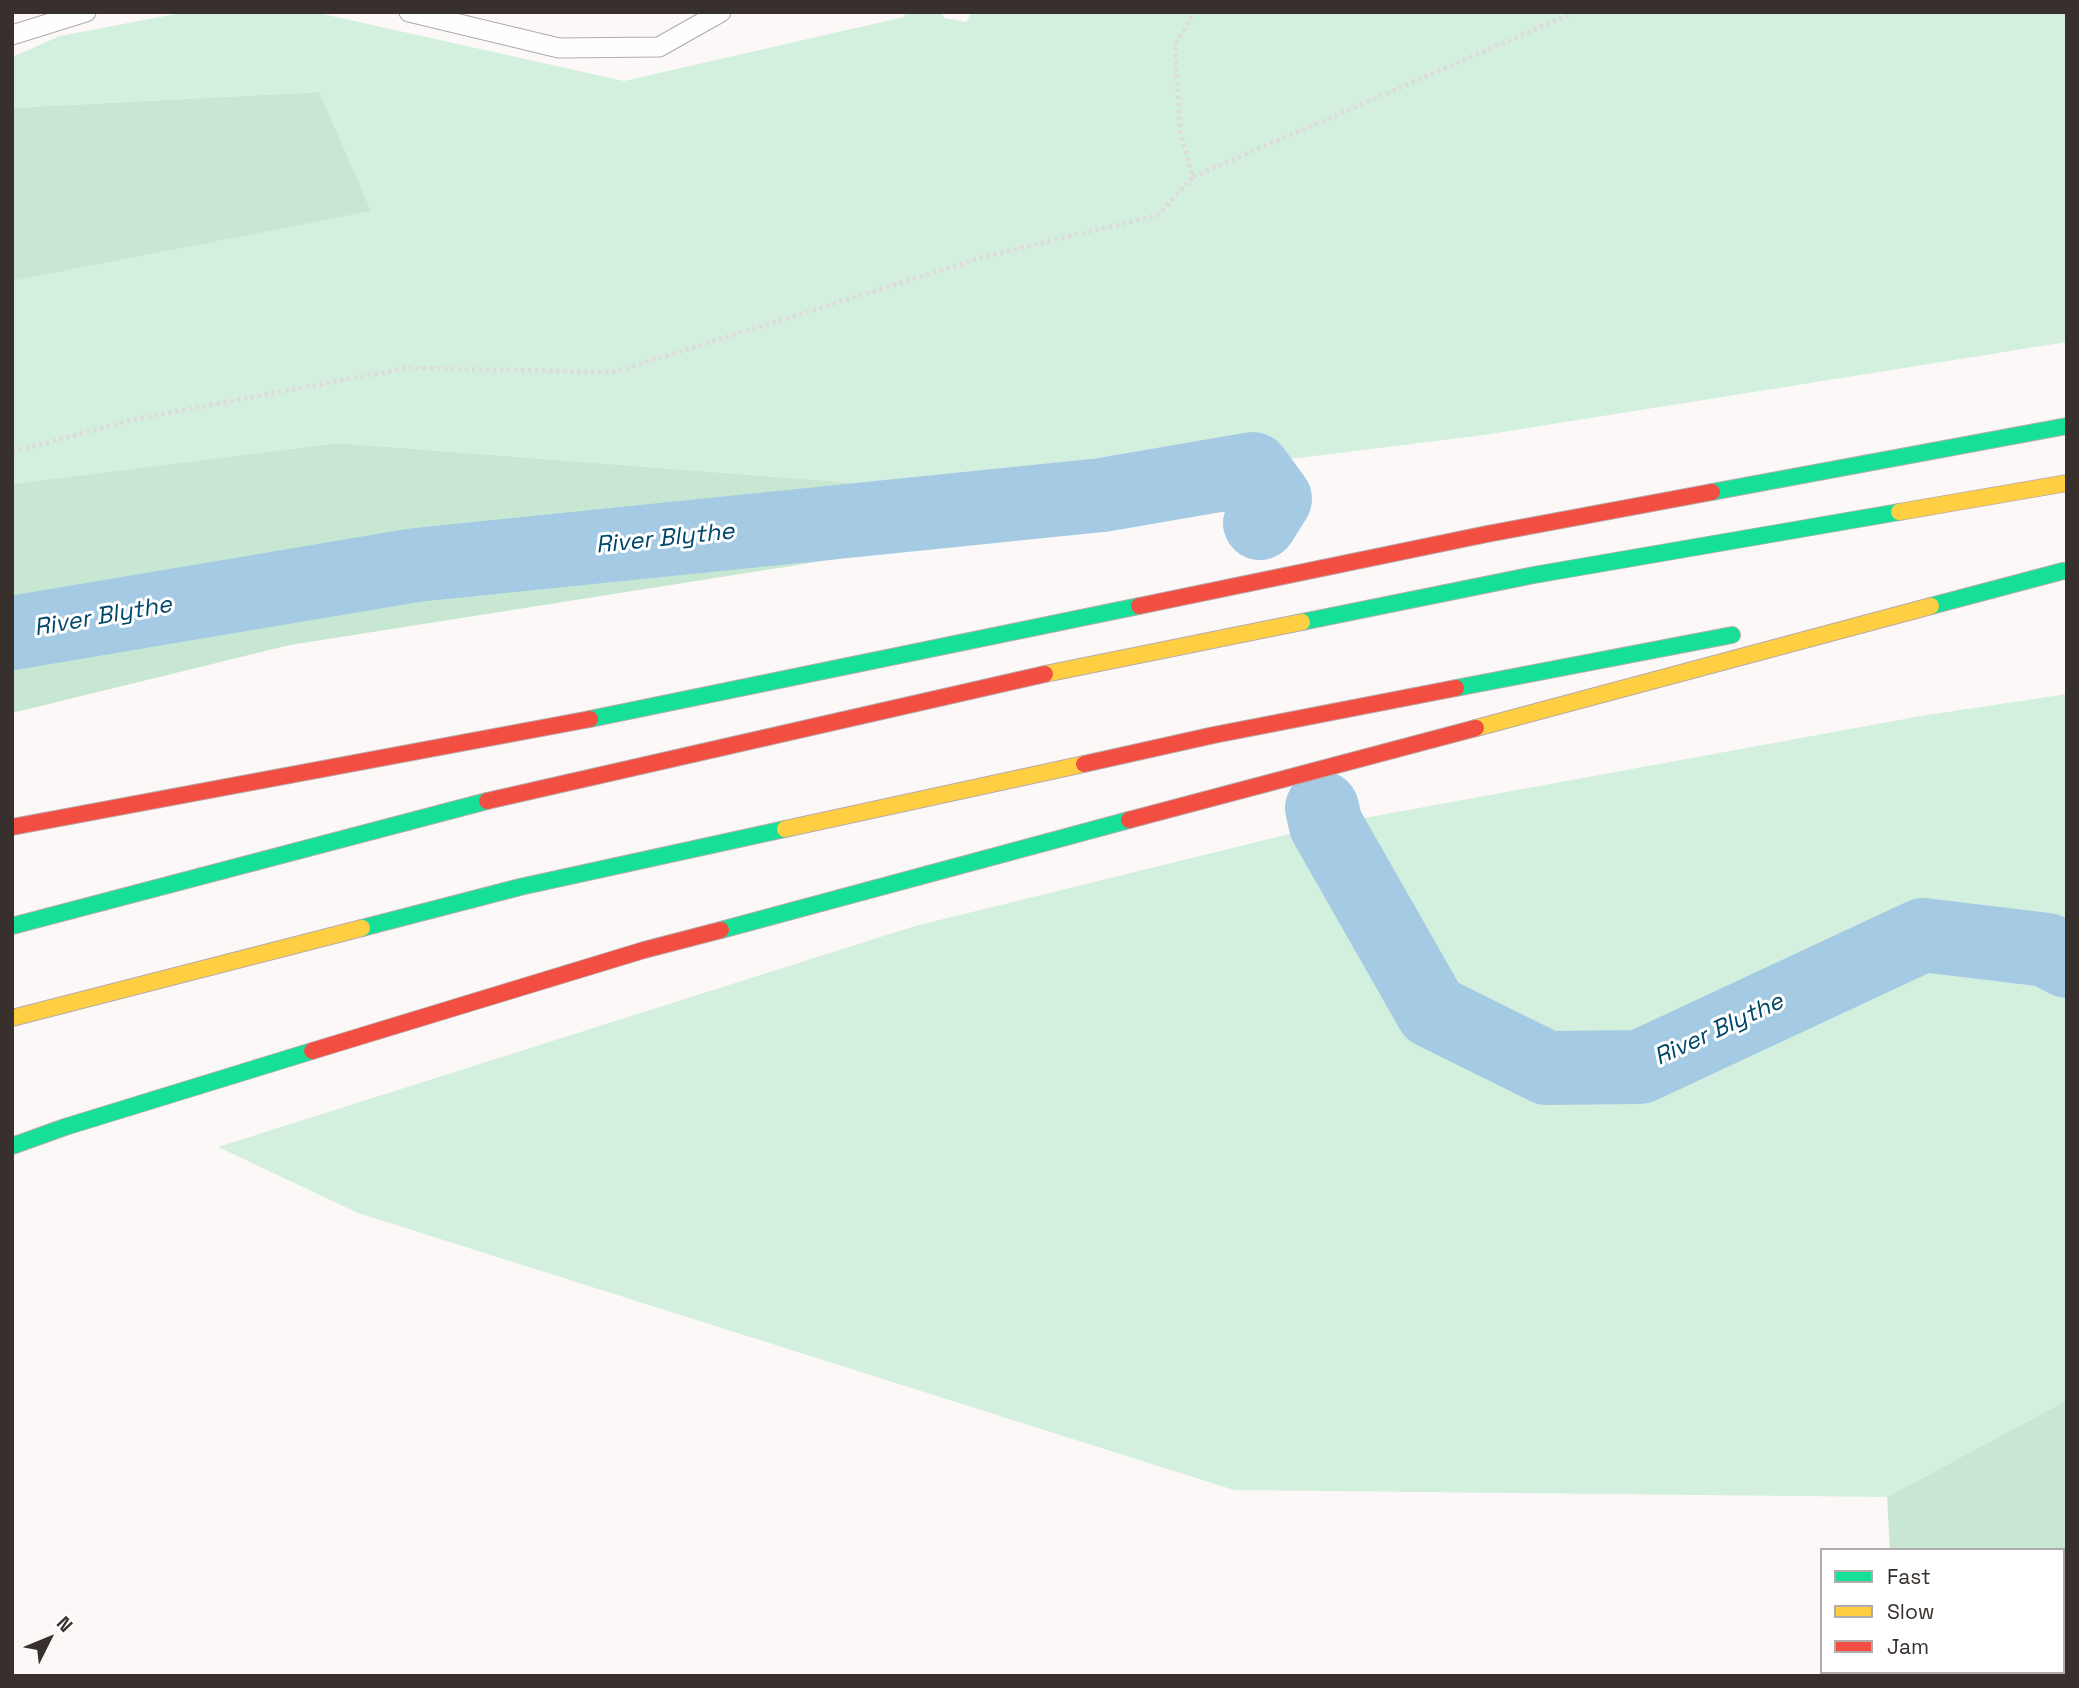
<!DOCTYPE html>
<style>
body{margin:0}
#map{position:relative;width:2079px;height:1688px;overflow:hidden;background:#fcf8f7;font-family:"Space Grotesk",sans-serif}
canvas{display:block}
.frame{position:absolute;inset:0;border:14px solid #37302d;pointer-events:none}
.legend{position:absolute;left:1820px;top:1548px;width:245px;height:126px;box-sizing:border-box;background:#fff;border:2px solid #afacab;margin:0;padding:9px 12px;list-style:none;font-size:21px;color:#37302d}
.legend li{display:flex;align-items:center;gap:14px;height:35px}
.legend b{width:35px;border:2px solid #afacab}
.north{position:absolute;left:14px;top:1604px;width:70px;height:70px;-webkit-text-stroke:5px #fff;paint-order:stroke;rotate:47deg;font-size:19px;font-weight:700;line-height:28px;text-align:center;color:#37302d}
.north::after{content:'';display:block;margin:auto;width:24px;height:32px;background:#37302d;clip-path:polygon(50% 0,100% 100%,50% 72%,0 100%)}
</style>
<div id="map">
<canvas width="2079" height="1688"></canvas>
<div class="frame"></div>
<ul class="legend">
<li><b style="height:9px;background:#16e098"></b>Fast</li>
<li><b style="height:9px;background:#ffcf43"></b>Slow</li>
<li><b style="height:9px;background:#f24e42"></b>Jam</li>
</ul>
<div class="north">N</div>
</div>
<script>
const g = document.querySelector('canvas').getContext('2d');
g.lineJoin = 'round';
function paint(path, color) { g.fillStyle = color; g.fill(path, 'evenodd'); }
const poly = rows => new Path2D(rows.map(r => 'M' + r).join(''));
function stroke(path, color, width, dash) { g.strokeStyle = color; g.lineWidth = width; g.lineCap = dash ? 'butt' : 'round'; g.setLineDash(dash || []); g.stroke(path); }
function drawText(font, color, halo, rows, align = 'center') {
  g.font = font + ' "Space Grotesk",sans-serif'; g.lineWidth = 6; g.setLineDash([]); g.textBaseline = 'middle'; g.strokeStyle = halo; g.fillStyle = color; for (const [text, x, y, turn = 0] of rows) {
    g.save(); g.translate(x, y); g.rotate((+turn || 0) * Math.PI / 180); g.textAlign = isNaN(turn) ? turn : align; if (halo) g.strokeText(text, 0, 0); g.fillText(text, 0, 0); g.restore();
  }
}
const green = poly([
 [186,12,314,12,624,81,904,17,906,12,942,12,944,18,966,22,972,12,2067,12,2067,342,1484,435,1024,492,985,493,338,443,12,484,12,281,319,92,12,108,12,57,60,36],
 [2067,694,2067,1400,1887,1497,1234,1490,358,1213,218,1147,915,926,1326,825,1921,716]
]);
const forest = poly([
 [319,92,371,211,12,281,12,108],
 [338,443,985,493,969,538,290,645,12,713,12,484],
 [2067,1400,2067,1676,1899,1676,1898,1672,2063,1672,2063,1550,1890,1550,1887,1497]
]);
const river = poly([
 [12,633,416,565,1102,495,1253,469,1275,499,1260,523],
 [1322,808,1326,825,1432,1011,1547,1068,1640,1067,1923,935,2047,950,2067,961]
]);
const path = poly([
 [1193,177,1575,12],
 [12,452,136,419,407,368,614,372,984,257,1158,215,1193,177,1180,130,1175,46,1194,12]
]);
const lane = poly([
 [409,12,559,48,659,47,721,12],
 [12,35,86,12]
]);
const fast = poly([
 [1712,492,2067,426],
 [1931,606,2063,571],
 [1302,622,1534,575,1899,512],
 [1456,688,1732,635],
 [590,719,1139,606],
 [12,926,487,801],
 [362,928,520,887,785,829],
 [721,930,1129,820],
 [12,1146,65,1127,312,1051]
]);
const slow = poly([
 [1899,512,2067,483],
 [1045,674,1302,622],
 [1476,728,1931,606],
 [785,829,1084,764],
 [12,1018,362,928]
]);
const jam = poly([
 [1139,606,1487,534,1712,492],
 [1084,764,1214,735,1456,688],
 [487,801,1045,674],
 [1129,820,1476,728],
 [12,827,590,719],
 [312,1051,644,950,721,930]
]);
const waterNames = [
 ["River Blythe",665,539,-6],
 ["River Blythe",103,617,-10],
 ["River Blythe",1719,1030,-25]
];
paint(green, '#d3f0de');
paint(forest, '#c7e7d3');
stroke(river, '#a5cae4', 74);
stroke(lane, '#b0aba9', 21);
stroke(fast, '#b7abad', 18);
stroke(slow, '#b7abad', 18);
stroke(jam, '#b7abad', 18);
stroke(path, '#dddcdb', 4.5, [3.5, 3.5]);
stroke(lane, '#fffefe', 19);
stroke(fast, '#16e098', 16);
stroke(slow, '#ffcf43', 16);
stroke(jam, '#f24e42', 16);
drawText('italic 24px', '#00476c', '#fff', waterNames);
</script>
